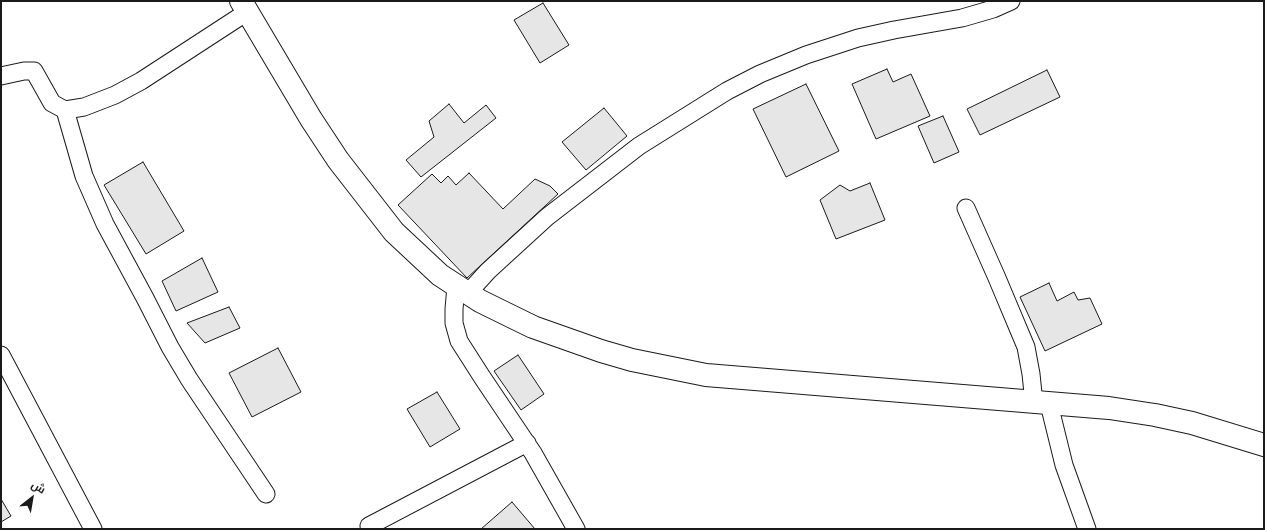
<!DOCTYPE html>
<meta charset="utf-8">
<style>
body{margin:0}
#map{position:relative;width:1265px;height:530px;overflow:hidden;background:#fff;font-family:Karla,Cairo,sans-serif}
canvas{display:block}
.frame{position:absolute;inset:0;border:2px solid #1a1a1a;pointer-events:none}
.north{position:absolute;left:12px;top:478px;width:40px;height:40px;-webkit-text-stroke:3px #fff;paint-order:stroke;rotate:31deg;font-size:11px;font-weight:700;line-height:16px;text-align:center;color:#1a1a1a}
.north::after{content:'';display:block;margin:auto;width:14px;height:18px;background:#1a1a1a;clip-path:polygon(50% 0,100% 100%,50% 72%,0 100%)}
</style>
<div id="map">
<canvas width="1265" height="530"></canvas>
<div class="frame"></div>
<div class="north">ش</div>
</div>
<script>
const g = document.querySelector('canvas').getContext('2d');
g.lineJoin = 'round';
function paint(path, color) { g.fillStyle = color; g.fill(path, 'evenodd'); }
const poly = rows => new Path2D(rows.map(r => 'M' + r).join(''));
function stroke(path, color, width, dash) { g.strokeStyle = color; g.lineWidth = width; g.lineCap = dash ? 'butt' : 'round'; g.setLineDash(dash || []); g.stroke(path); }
const building = poly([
 [543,3,569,45,540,63,514,20,543,3],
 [887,69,893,82,911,74,930,116,876,139,852,84,887,69],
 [1047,70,1060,97,980,135,967,109,1047,70],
 [806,84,839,151,786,177,753,109,806,84],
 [449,104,464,123,486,105,496,118,421,177,406,160,434,137,429,121,449,104],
 [604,108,627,136,586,170,562,142,604,108],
 [943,116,959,152,934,163,918,126,943,116],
 [143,162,184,231,146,254,104,185,143,162],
 [469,173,503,209,535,179,550,186,558,194,467,278,398,205,432,174,441,183,448,176,456,185,469,173],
 [870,183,885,220,836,239,820,200,840,185,850,191,870,183],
 [202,258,218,292,176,311,162,281,202,258],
 [1049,283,1057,301,1074,292,1078,300,1090,298,1102,324,1045,351,1020,297,1049,283],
 [229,307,240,328,205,343,187,323,229,307],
 [278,348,301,392,252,417,229,373,278,348],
 [518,355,544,394,521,410,494,371,518,355],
 [437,392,460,429,430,447,407,409,437,392],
 [1,499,11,516,1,522,1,499],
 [512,502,535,529,481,529,512,502]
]);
const minor = poly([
 [1,76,24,71,34,71,52,103,65,110,84,107,115,95,141,81,247,12],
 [65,110,84,176,105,224,145,298,170,347,189,379,266,494],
 [966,208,997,278,1026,347,1031,374,1034,403],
 [456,286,454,309,454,323,459,341,482,377,533,453,576,529],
 [468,293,488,271,547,217,639,146,727,91,760,74,806,55,858,38,894,30,962,18,993,9,1011,1],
 [1,355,93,529],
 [1049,404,1064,465,1087,529],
 [369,526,527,443]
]);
const tertiary = poly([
 [241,1,311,119,338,160,394,232,440,275,480,301,533,327,601,351,632,360,706,375,1109,408,1155,415,1192,423,1264,445]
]);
paint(building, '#e6e6e6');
stroke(building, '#1a1a1a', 1);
stroke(minor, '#1a1a1a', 19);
stroke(tertiary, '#1a1a1a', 24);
stroke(minor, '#fff', 17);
stroke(tertiary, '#fff', 22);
</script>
